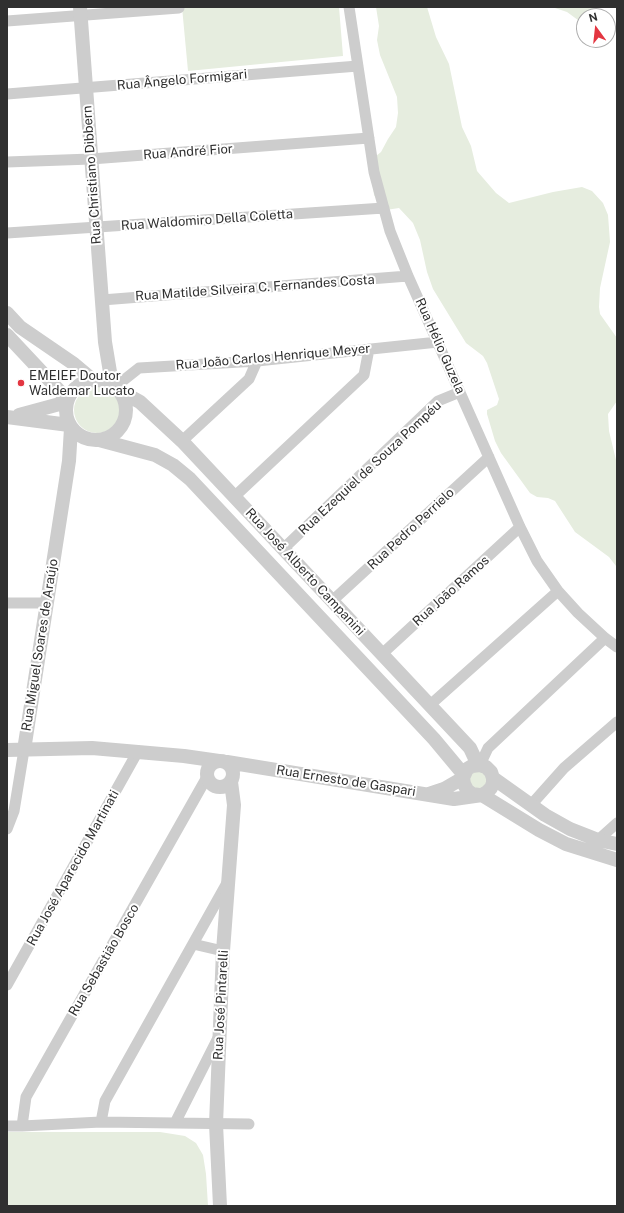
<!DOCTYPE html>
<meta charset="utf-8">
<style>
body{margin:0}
#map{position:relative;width:624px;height:1213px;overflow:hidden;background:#fff;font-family:"Public Sans",sans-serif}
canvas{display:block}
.frame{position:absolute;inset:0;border:8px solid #303030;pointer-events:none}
.north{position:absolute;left:576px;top:8px;width:40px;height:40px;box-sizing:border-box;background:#fff;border:1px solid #acacac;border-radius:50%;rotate:345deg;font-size:11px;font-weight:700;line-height:16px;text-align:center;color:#303030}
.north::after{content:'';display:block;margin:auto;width:14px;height:18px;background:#e33641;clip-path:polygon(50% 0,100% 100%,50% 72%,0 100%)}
</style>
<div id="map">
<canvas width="624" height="1213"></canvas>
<div class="frame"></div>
<div class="north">N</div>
</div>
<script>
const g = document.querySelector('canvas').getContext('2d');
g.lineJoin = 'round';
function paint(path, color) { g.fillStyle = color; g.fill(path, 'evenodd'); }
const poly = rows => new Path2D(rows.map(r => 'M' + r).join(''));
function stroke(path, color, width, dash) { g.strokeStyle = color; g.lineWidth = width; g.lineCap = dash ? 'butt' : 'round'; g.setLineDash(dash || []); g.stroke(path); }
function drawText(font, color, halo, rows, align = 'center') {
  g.font = font + ' "Public Sans",sans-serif'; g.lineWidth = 4; g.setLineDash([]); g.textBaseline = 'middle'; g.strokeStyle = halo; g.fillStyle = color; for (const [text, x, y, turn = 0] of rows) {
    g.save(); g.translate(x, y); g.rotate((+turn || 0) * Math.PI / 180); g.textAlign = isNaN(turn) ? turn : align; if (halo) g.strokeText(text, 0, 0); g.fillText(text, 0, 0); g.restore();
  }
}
const green = poly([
 [182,7,339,7,343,56,188,71],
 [376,7,427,7,436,37,449,64,462,127,471,146,477,171,496,193,509,203,553,192,582,187,592,191,603,203,608,215,610,242,600,288,599,307,600,314,617,338,617,401,608,414,609,431,616,460,617,480,617,569,616,566,609,557,575,532,555,501,548,498,537,497,530,493,501,453,495,441,487,414,487,410,497,405,499,399,487,363,483,356,466,343,433,289,427,272,420,240,413,223,399,208,386,210,382,208,374,195,371,173,376,156,381,152,388,139,396,127,398,113,397,97,380,55,377,40,379,26],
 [552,7,599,7,591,16,584,16,584,22,582,23,567,12],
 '74 410a23 23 0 1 1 46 0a23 23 0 1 1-46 0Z',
 '469 780a9 9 0 1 1 18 0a9 9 0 1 1-18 0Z',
 [7,1132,160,1132,185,1136,196,1143,203,1155,206,1174,208,1206,7,1206]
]);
const minor = poly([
 [349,7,374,172,390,231,408,276,520,527,537,561,558,591,578,613,605,638,617,647],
 [7,21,179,8],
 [7,94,358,66],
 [7,162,91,159,369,138],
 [7,233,384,208],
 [102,300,408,276],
 [115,387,139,368,257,361,438,342],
 [182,441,249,379,257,361],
 [234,497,364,375,369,349],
 [283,549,438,401,460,392],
 [332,601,489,457],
 [7,603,47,603],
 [382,654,520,527],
 [430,705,558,591],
 [480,765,488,748,605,638],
 [531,805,564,768,617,722],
 [7,829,14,811,24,750],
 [598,840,617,823],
 [193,944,223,951],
 [7,985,138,751],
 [101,1122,105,1101,227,883],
 [175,1123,219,1036],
 [7,1126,22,1126,101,1122,249,1124],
 [22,1126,26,1097,207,777]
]);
const tertiary = poly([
 [80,7,105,342,112,384],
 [7,313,20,327,74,364,93,380],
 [7,335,67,399],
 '66 410a30 30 0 1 1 60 0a30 30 0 1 1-60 0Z',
 [120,391,140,402,182,441,470,748,478,765],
 [19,415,67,402],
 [7,417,69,425],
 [99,440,155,455,173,465,190,479,434,739,464,775],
 [7,750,92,748,184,756,219,761],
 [24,750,69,461,71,428],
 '207 774a13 13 0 1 1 26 0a13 13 0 1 1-26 0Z',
 [227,762,454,799,482,795,487,792,491,788,493,783,493,778,491,772,486,767,480,765,472,766,467,769,463,778,464,784,467,790,472,794,479,795],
 [493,778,545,815,570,829,598,840,617,844],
 [429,794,444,789,463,778],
 [482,795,539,830,566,844,617,860],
 [220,1206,216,1124,223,951,234,805,231,782]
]);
const markers = [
 [21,383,4,"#e33641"]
];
const streetNames = [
 ["Rua Ângelo Formigari",182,80,-5],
 ["Rua André Fior",188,152,-4],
 ["Rua Christiano Dibbern",92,175,-94],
 ["Rua Waldomiro Della Coletta",207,220,-4],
 ["Rua Matilde Silveira C. Fernandes Costa",255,288,-4],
 ["Rua Hélio Guzela",440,346,66],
 ["Rua João Carlos Henrique Meyer",273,357,-5],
 ["Rua Ezequiel de Souza Pompéu",370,468,-43],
 ["Rua Pedro Perrielo",411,529,-43],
 ["Rua José Alberto Campanini",305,572,47],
 ["Rua João Ramos",451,591,-42],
 ["Rua Miguel Soares de Araújo",40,645,-81],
 ["Rua Ernesto de Gaspari",346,781,9],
 ["Rua José Aparecido Martinati",73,868,-61],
 ["Rua Sebastião Bosco",104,960,-60],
 ["Rua José Pintarelli",221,1005,-87]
];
const poiNames = [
 ["EMEIEF Doutor",29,376],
 ["Waldemar Lucato",29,391]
];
paint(green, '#e6eddf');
stroke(minor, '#cdcdcd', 11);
stroke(tertiary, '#cdcdcd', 14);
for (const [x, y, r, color] of markers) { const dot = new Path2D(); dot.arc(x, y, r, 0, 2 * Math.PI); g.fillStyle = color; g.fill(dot); stroke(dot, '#fff', 1.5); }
drawText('13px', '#303030', '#fff', streetNames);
drawText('13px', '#303030', '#fff', poiNames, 'left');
</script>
